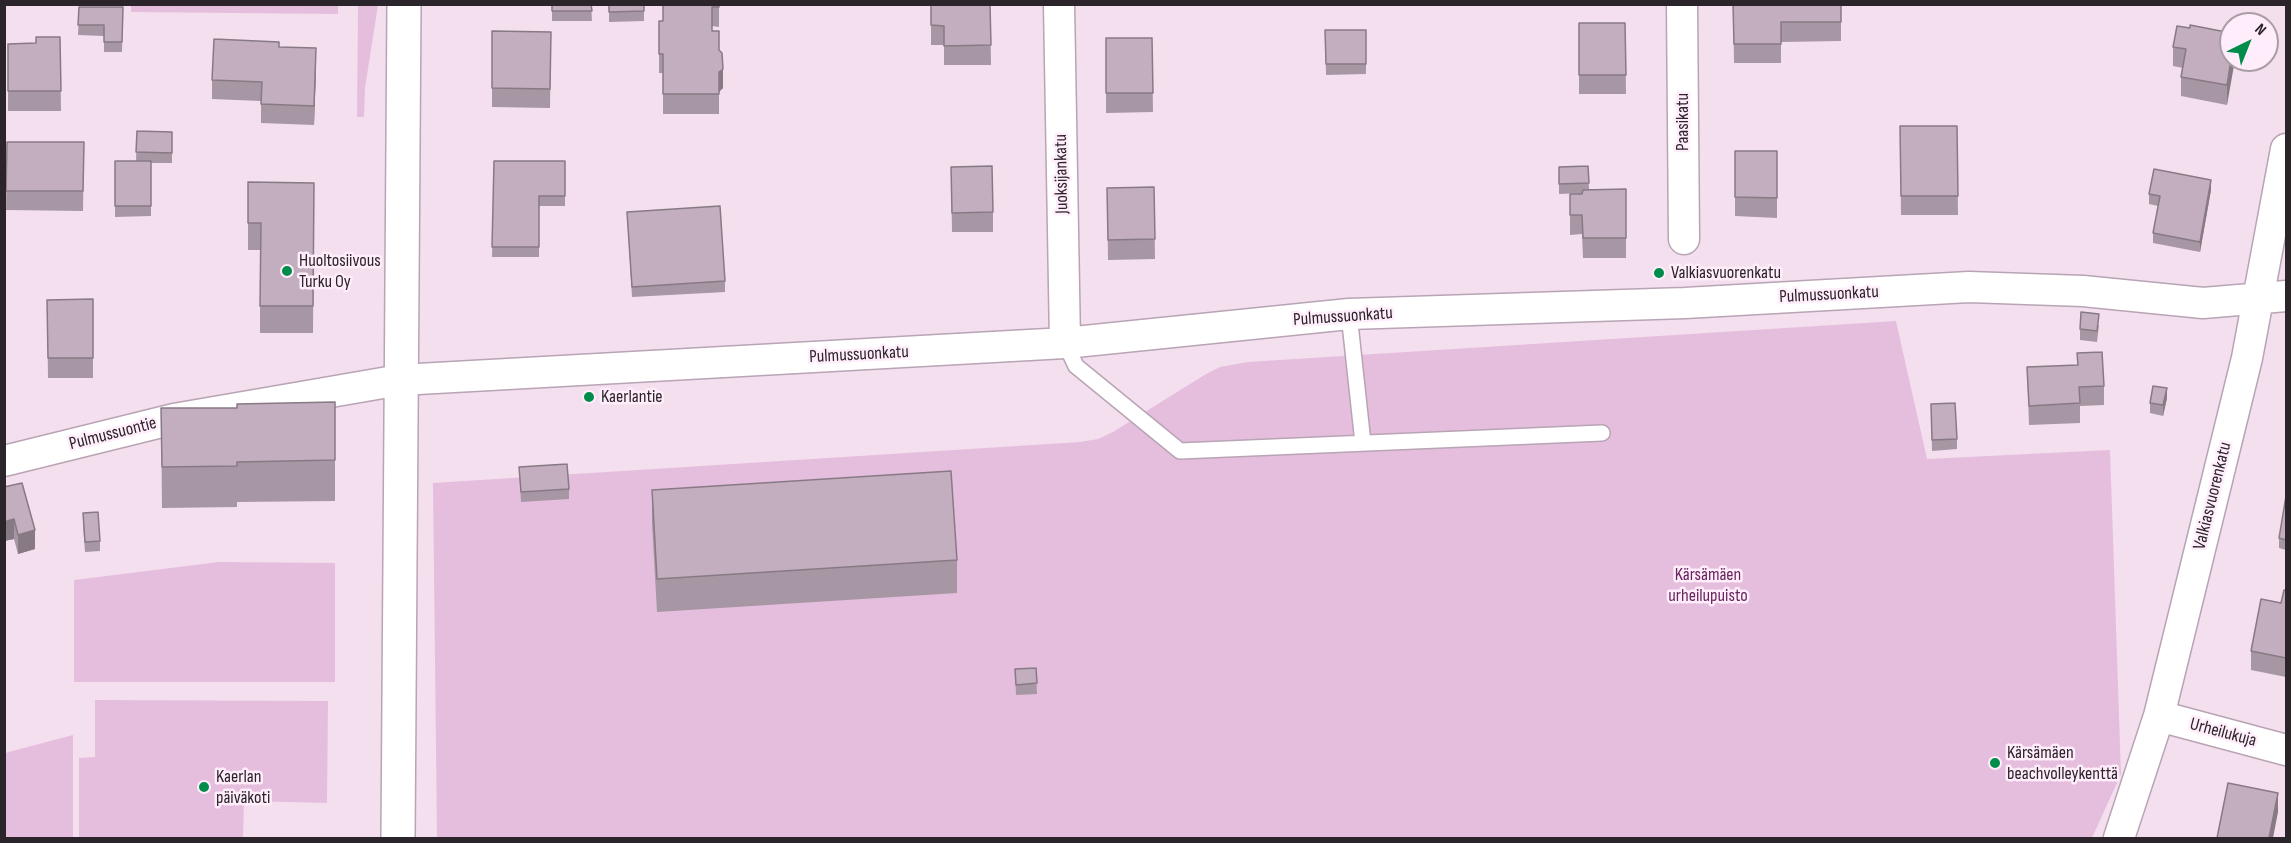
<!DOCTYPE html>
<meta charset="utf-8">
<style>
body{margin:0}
#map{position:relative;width:2291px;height:843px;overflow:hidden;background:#f4dfef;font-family:"Sofia Sans Condensed",sans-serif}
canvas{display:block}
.frame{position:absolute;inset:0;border:6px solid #2b242a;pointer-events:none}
.north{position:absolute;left:2219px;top:12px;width:60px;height:60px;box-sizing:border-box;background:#ffedfb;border:2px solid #aa9da7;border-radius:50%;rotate:43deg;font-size:16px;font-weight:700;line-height:24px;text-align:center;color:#2b242a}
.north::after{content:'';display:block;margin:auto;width:21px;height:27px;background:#008c4a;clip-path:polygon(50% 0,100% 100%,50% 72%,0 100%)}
</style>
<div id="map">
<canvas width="2291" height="843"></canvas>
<div class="frame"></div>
<div class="north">N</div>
</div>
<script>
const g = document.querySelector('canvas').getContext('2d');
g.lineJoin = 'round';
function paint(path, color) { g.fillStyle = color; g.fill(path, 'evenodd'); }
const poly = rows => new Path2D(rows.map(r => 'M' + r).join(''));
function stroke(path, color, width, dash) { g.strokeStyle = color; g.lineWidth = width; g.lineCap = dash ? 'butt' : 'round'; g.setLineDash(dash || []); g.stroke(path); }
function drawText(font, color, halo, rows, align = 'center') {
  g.font = font + ' "Sofia Sans Condensed",sans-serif'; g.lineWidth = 5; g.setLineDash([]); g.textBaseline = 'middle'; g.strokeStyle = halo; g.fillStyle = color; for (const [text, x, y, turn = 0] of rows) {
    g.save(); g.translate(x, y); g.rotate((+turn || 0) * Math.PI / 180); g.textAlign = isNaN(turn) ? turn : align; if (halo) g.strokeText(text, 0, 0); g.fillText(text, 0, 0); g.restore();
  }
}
const green = poly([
 [131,4,338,4,338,14,131,12],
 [358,5,378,5,365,88,364,117,357,117],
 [1896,321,1927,459,2110,450,2121,774,2092,838,437,838,433,483,1080,442,1098,439,1113,432,1206,374,1220,367,1248,362],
 [219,562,335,563,335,682,74,682,74,580],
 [95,700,328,701,327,803,244,801,243,838,79,838,79,758,95,757],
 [73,735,73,838,5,838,5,753]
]);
const lane = poly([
 [1349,314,1363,443],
 [1065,343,1076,366,1180,451,1602,433]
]);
const street = poly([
 [1059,4,1065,343],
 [1682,4,1684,239],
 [4,461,174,419,400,380,1065,343,1349,314,1685,303,1969,287,2083,291,2203,303,2286,296],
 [2159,716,2286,750],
 [2119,838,2159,716,2247,358,2286,149]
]);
const secondary = poly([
 [398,838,404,4]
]);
const wall = poly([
 [552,4,591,4,592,21,552,21],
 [609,4,644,4,644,21,609,22],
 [719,4,719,27,712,26,712,31,719,50,723,88,719,91,719,114,663,114,663,73,659,73,659,54,663,21],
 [931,4,990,4,991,65,944,65,944,45,931,45],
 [1733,4,1841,4,1841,41,1781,42,1781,63,1734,63],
 [79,7,123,7,122,52,104,52,104,36,78,35],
 [1579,23,1625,23,1626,94,1579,94],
 [2190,28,2231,33,2227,105,2181,96,2181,77,2183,68,2173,66,2173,47],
 [1325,30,1366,30,1366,74,1326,75],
 [492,31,551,32,550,108,492,107],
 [60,37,61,111,8,111,8,44,36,43],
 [1106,38,1152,38,1153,112,1106,113],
 [279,47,316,68,314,125,261,123,261,101,212,99,212,80],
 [1900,126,1957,126,1958,215,1901,215],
 [137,131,172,132,172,163,151,163,151,216,115,217,115,161,136,161],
 [7,142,84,142,83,211,6,210],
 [1735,151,1777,151,1777,218,1735,216],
 [494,161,565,161,565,206,539,206,539,257,492,257],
 [1588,166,1589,189,1626,189,1626,258,1583,258,1582,234,1570,235,1570,194,1582,193,1559,194,1559,167],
 [951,167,993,212,993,232,952,232],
 [248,182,314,183,313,333,260,333,260,250,248,250],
 [1154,187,1155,259,1108,260,1107,188],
 [2211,190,2200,252,2153,243,2153,233,2158,206,2149,204,2149,194],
 [627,212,725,281,725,292,632,297],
 [93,299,93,378,48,378,47,300],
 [2099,325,2097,342,2080,340,2080,329],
 [2077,353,2104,386,2104,405,2080,406,2080,423,2029,425,2027,367,2077,365],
 [2167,398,2163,416,2150,413,2150,403],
 [1931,404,1957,439,1957,449,1932,451],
 [161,408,335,460,335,501,237,502,237,507,162,508],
 [519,467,569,489,569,499,521,502],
 [4,487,35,549,18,554,14,539,4,541],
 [652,490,957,560,957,593,657,612,652,523],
 [2286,496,2286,550,2279,548,2279,538],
 [83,523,100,541,100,551,85,552],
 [2286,590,2286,677,2251,670,2251,651,2281,603],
 [1036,668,1037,694,1016,695,1015,669]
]);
const shadedWall = poly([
 [316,48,316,68,314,125,314,106],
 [2231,60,2235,60,2227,105,2227,85],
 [723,69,723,88,719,92,719,72],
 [2211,180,2211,190,2200,252,2200,242],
 [2167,388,2167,398,2163,416,2163,405],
 [14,519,14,539,4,541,4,522],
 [35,530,35,549,18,554,18,535],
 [2278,793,2278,812,2273,838,2269,838]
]);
const building = poly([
 [552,4,591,4,592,11,552,11,552,4],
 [609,4,644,4,644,11,609,12,609,4],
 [663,4,719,4,719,7,712,7,712,31,719,31,719,50,722,53,723,69,719,72,719,94,663,94,663,54,659,54,659,21,663,21,663,4],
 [931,4,990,4,991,45,944,46,944,26,931,25,931,4],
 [1733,4,1841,4,1841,22,1781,22,1781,44,1734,44,1733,4],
 [79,7,123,7,122,42,104,42,104,25,78,25,79,7],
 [1579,23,1625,23,1626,75,1579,75,1579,23],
 [2190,25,2231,33,2231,60,2227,85,2181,77,2186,49,2173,47,2177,26,2190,28,2190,25],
 [1325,30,1366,30,1366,64,1326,64,1325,30],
 [492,31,551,32,550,89,492,88,492,31],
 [36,37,60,37,61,91,8,91,8,44,36,43,36,37],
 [1106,38,1152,38,1153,93,1106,93,1106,38],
 [214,39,279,42,279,47,316,48,314,106,261,104,262,82,212,80,214,39],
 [1900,126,1957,126,1958,196,1901,196,1900,126],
 [137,131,172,132,172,153,136,152,137,131],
 [7,142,84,142,83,191,6,191,7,142],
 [1735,151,1777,151,1777,198,1735,197,1735,151],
 [115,161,151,161,151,206,115,206,115,161],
 [494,161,565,161,565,196,539,196,539,247,492,247,494,161],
 [992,166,993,212,952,213,951,167,992,166],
 [1588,166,1589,183,1559,184,1559,167,1588,166],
 [2154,169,2211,180,2200,242,2153,233,2160,196,2149,194,2154,169],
 [248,182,314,183,313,306,260,306,261,223,248,223,248,182],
 [1154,187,1155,239,1108,240,1107,188,1154,187],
 [1626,189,1626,238,1583,238,1582,215,1570,215,1570,194,1582,194,1583,190,1626,189],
 [720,206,725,281,632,287,627,212,720,206],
 [93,299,93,358,48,358,47,300,93,299],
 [2081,312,2099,314,2097,331,2080,329,2081,312],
 [2102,352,2104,386,2079,387,2080,403,2029,406,2027,367,2078,365,2077,353,2102,352],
 [2153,386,2167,388,2163,405,2150,403,2153,386],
 [335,402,335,460,237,462,237,466,162,467,161,408,237,408,237,404,335,402],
 [1955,403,1957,439,1932,440,1931,404,1955,403],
 [567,464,569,489,521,492,519,467,567,464],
 [951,471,957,560,657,579,652,490,951,471],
 [22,483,35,530,18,535,14,519,4,522,4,487,22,483],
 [2286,496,2286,540,2279,538,2286,496],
 [98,512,100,541,85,542,83,513,98,512],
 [2284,590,2286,590,2286,658,2251,651,2261,599,2281,603,2284,590],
 [1036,668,1037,683,1016,685,1015,669,1036,668],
 [2228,783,2278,793,2269,838,2217,838,2228,783]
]);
const markers = [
 [287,271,6,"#008c4a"],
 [1659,273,6,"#008c4a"],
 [589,397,6,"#008c4a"],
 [1995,763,6,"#008c4a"],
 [204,787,6,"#008c4a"]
];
const streetNames = [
 ["Paasikatu",1683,122,-90],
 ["Juoksijankatu",1062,174,-91],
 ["Pulmussuonkatu",1829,295,-3],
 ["Pulmussuonkatu",1343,317,-4],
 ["Pulmussuonkatu",859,355,-3],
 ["Pulmussuontie",113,434,-14],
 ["Valkiasvuorenkatu",2213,496,-76],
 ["Urheilukuja",2223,733,15]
];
const poiNames = [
 ["Huoltosiivous",299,261],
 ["Turku Oy",299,282],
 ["Valkiasvuorenkatu",1671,273],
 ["Kaerlantie",601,397],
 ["Kärsämäen",2007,753],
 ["beachvolleykenttä",2007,774],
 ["Kaerlan",216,777],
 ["päiväkoti",216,798]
];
const parkNames = [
 ["Kärsämäen",1708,575],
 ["urheilupuisto",1708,596]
];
paint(green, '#e5bedd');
stroke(lane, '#b8a4b4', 18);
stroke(street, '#b8a4b4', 33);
stroke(secondary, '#b8a4b4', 36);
stroke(lane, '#fff', 15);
stroke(street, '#fff', 30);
stroke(secondary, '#fff', 33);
paint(wall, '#a796a3');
paint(shadedWall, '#887a85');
paint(building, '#c2aebe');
stroke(building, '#887a85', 1.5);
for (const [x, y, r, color] of markers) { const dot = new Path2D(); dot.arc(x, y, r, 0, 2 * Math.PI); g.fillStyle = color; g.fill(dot); stroke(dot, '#ffedfb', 2); }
drawText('18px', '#2b242a', '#ffedfb', streetNames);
drawText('18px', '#2b242a', '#ffedfb', poiNames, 'left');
drawText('18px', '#67255e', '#ffedfb', parkNames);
</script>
